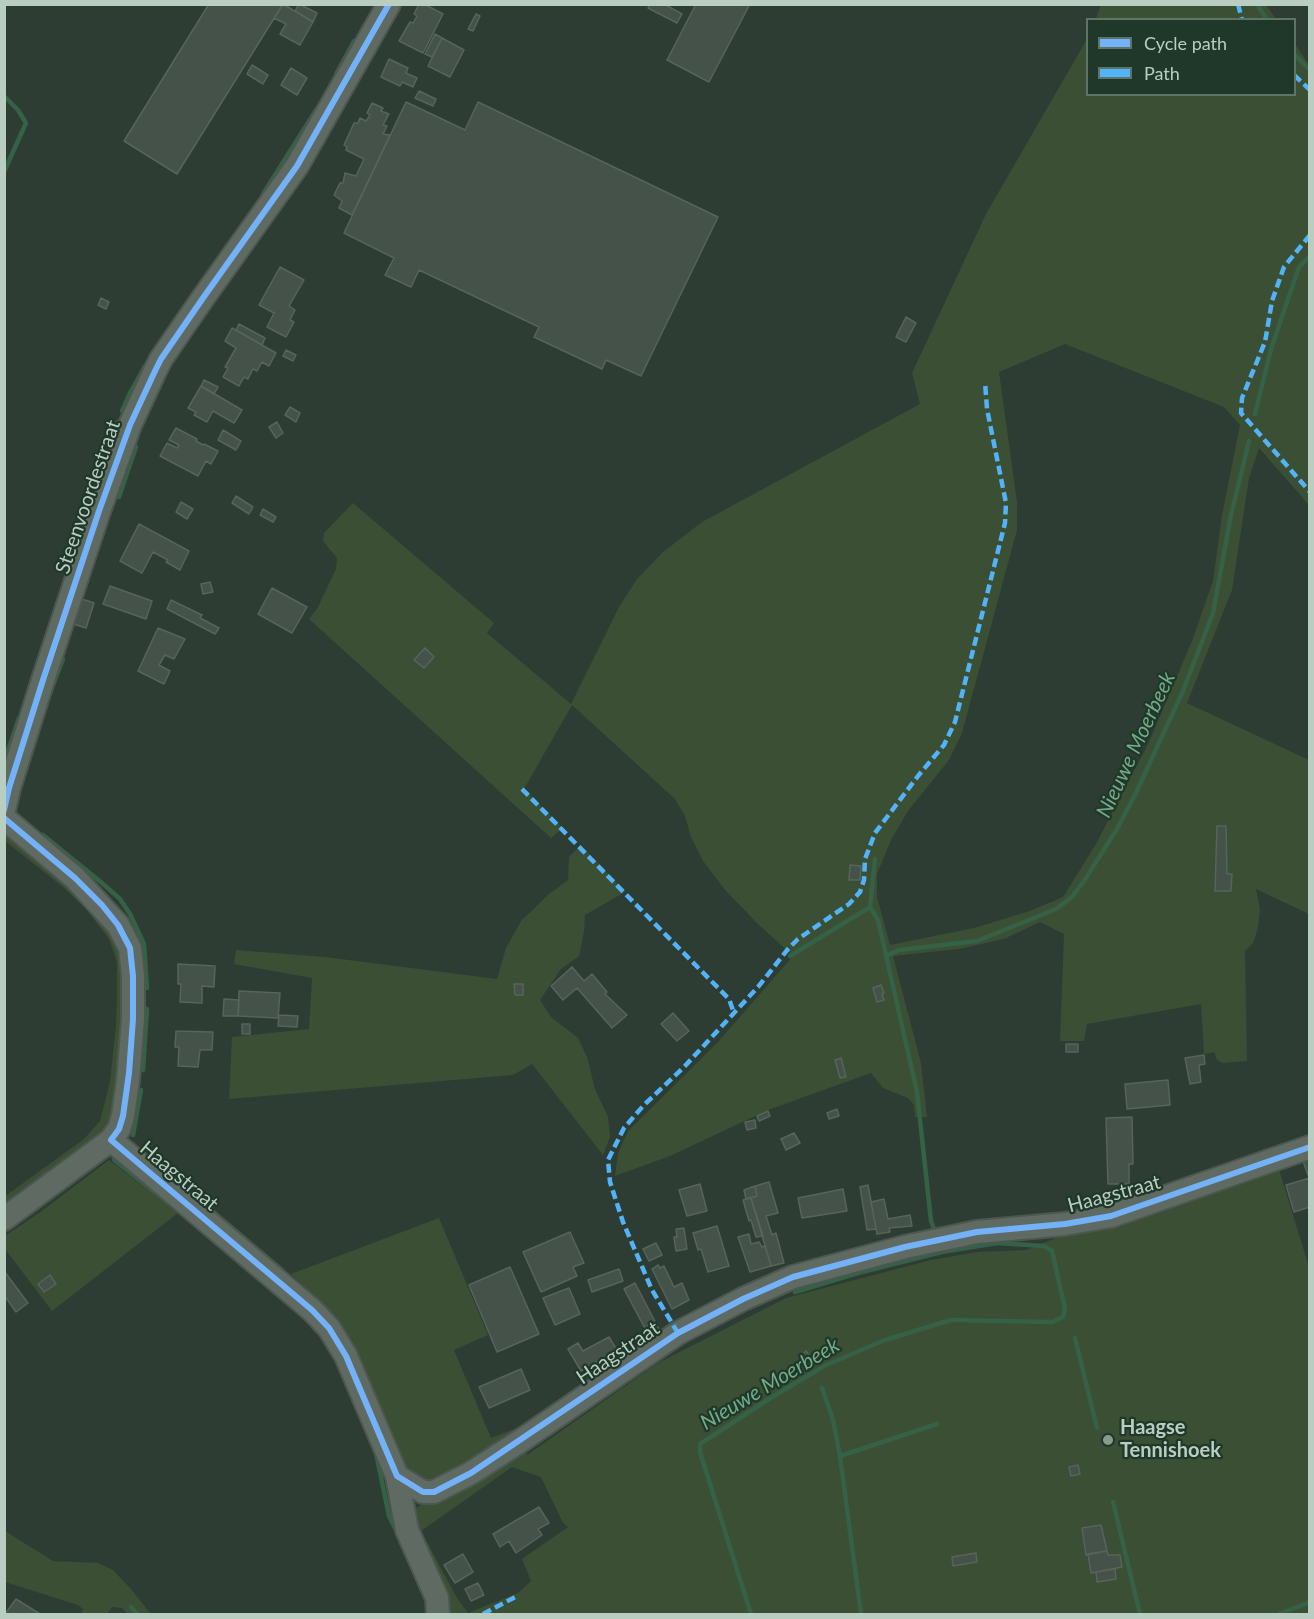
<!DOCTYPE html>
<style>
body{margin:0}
#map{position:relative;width:1314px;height:1619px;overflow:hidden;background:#2d3d33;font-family:Lato,sans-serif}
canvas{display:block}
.frame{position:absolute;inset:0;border:6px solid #b9cdc1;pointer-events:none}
.legend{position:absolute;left:1086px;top:18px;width:210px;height:78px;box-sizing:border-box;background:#20382a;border:2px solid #5d7466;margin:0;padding:8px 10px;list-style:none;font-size:18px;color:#b9cdc1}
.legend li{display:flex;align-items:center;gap:12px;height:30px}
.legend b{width:30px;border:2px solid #5d7466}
</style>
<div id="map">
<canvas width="1314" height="1619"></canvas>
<div class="frame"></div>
<ul class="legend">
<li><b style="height:8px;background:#73b2f8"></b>Cycle path</li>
<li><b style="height:8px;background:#52b3f8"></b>Path</li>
</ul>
</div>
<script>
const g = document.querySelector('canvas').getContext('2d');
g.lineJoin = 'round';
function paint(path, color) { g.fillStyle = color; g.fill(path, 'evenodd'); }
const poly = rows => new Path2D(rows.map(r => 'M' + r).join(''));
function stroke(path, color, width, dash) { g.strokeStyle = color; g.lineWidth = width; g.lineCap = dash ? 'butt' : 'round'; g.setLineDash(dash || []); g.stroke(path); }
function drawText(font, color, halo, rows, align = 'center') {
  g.font = font + ' Lato,sans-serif'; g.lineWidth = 4.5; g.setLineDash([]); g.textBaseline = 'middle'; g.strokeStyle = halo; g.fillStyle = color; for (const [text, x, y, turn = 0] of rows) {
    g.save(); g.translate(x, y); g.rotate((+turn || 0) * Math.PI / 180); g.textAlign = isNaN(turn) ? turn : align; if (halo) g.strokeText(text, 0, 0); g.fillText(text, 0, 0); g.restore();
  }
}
const green = poly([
 [1101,4,1266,5,1276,19,1096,19],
 [1087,39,1088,94,1294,94,1295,44,1309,65,1309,505,1259,448,1249,478,1232,590,1187,703,1309,760,1309,914,1256,889,1260,910,1258,928,1253,943,1245,951,1247,1061,1223,1063,1217,1060,1214,1052,1204,1054,1201,1004,1087,1024,1084,1041,1060,1041,1064,934,1040,922,1004,939,959,949,893,956,921,1063,927,1117,915,1117,914,1105,908,1098,883,1088,871,1073,768,1110,670,1156,615,1176,618,1153,628,1131,718,1042,793,956,758,924,726,891,703,861,691,837,685,816,675,799,572,705,524,789,563,828,551,838,309,619,317,609,336,569,337,558,323,541,324,533,353,503,494,623,487,633,571,704,619,607,637,579,663,552,702,522,920,404,912,373,986,214],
 [1065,344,1224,407,1240,425,1222,515,1213,581,1192,641,1149,742,1096,844,1063,897,1030,911,974,928,890,945,877,897,877,874,892,838,908,811,949,760,962,733,1017,530,1017,502,999,372],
 [5,830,71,886,104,920,123,958,125,980,117,1101,110,1119,103,1134,5,1208,4,1197,84,1139,100,1121,110,1082,116,1026,117,995,117,962,109,939,87,910,63,887,5,841],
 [581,845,625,892,585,915,584,931,579,956,561,969,540,1000,551,1017,578,1038,587,1057,595,1089,608,1117,610,1137,603,1155,532,1064,513,1075,229,1099,232,1037,309,1029,312,978,234,964,236,950,325,957,497,979,506,948,521,921,549,894,568,880,569,857],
 [109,1160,178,1213,52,1311,5,1249,5,1236,39,1213],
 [1278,1166,1309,1267,1309,1614,446,1614,410,1526,413,1509,460,1487,525,1445,527,1455,658,1363,786,1298,931,1260,977,1252,1026,1250,1056,1238,1106,1225],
 [512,1467,541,1477,563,1523,568,1527,522,1559,531,1581,518,1593,468,1613,457,1598,421,1531],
 [439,1218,488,1335,454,1350,491,1438,522,1426,523,1433,439,1485,414,1480,398,1462,381,1412,354,1345,338,1319,291,1274],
 [5,1531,53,1561,98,1563,113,1570,131,1589,151,1614,128,1614,122,1608,112,1607,107,1614,81,1614,83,1609,78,1605,5,1582]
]);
const stream = poly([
 [1257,4,1267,20],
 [1294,54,1310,70],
 [336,74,354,41],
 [4,96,18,110,26,123,4,172],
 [263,194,316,110],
 [122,411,130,393,145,366],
 [1255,414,1271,349,1299,267,1310,256],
 [103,468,118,422],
 [119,497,136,447],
 [50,693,63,659],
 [4,762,19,718],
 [43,835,102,883,120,899,130,914,144,944,147,988],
 [870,907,878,920,917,1092,931,1221,934,1229],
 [790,956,870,907,875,859],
 [886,956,899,950,977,941,1056,909,1071,898,1084,881,1117,829,1135,795,1183,691,1213,613,1231,515,1249,441],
 [143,1070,147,1009],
 [133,1135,141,1090],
 [114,1160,167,1202],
 [165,1171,282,1270],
 [795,1292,858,1273,942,1252],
 [1075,1338,1097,1428],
 [822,1388,833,1420,840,1456,861,1614],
 [376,1453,389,1516,397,1532],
 [840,1456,937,1424],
 [1113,1502,1140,1614],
 [131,1607,137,1614],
 [751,1614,700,1452,700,1444,769,1399,826,1365,885,1340,951,1320,1052,1322,1063,1317,1065,1309,1052,1251,1044,1246,997,1243,942,1252,942,1249],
 [1279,1614,1310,1602]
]);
const building = poly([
 [209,4,283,4,177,174,124,141,209,4],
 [283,4,313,22,300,45,280,34,286,24,274,18,283,4],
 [299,4,317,13,313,22,295,11,299,4],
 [419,4,424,4,443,14,423,53,399,41,410,22,413,23,417,16,414,14,419,4],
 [650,4,664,4,682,14,677,23,648,8,650,4],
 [696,4,750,4,709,82,667,60,696,4],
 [476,14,480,16,473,31,468,29,476,14],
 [435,34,442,38,432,57,425,54,435,34],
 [442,38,464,50,450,77,428,66,442,38],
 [389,59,408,68,406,73,417,78,413,87,402,82,400,86,381,77,389,59],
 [252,65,268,75,263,84,247,74,252,65],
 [291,68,307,78,297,95,281,85,291,68],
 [419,91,436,99,433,106,415,98,419,91],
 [406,102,465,130,478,102,718,217,641,376,606,360,602,369,534,337,539,327,419,270,411,287,385,275,394,258,344,233,406,102],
 [372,103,383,108,381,111,389,114,383,125,387,126,383,134,390,135,352,215,339,208,342,201,334,195,340,183,343,183,345,173,356,176,364,159,346,150,347,147,344,145,354,123,358,123,360,118,366,121,370,115,367,113,372,103],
 [280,267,304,280,289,306,295,310,290,320,294,322,286,337,267,327,274,313,259,305,280,267],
 [101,298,109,302,106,309,98,305,101,298],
 [906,317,916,323,906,342,896,337,906,317],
 [239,324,265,338,262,345,236,330,239,324],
 [232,328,276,353,269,366,262,362,257,371,253,369,248,379,244,377,239,386,223,377,228,368,225,367,236,348,225,341,232,328],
 [286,350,296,355,293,361,283,356,286,350],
 [204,380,218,387,214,394,201,386,204,380],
 [201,386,242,410,234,423,213,411,207,422,194,415,196,412,188,408,201,386],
 [290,407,300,413,296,422,285,415,290,407],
 [277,422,283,433,276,438,269,427,277,422],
 [176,428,197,439,196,441,203,445,204,444,218,451,211,464,206,461,198,476,160,456,167,443,177,448,179,445,169,440,176,428],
 [223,430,241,441,236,450,218,440,223,430],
 [236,496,253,507,249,514,232,503,236,496],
 [181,502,193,509,187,519,176,512,181,502],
 [263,509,276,517,273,522,260,515,263,509],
 [139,524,189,551,180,570,166,562,168,560,153,552,142,573,120,561,139,524],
 [210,582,213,592,203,594,201,584,210,582],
 [110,586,152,601,146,619,103,604,110,586],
 [272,588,307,607,292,633,258,614,272,588],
 [79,598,94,603,86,628,70,623,79,598],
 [171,600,202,615,200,618,219,628,215,634,167,609,171,600],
 [158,628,185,639,174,659,165,655,159,665,170,671,164,684,138,671,158,628],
 [425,648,434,657,424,668,414,660,425,648],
 [1217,826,1226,826,1227,874,1232,874,1231,891,1215,891,1217,826],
 [850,865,861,866,860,880,849,880,850,865],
 [178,964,215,966,214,987,202,986,202,1003,180,1002,181,984,178,984,178,964],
 [572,967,584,981,592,974,607,992,605,994,627,1015,612,1028,577,988,563,1000,551,986,572,967],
 [514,984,523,984,523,995,515,995,514,984],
 [881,985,884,993,882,994,884,1000,877,1002,873,988,881,985],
 [239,991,280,993,278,1018,238,1016,239,991],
 [224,999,239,1000,238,1016,223,1016,224,999],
 [673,1013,689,1031,677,1041,661,1024,673,1013],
 [279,1015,298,1016,297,1027,278,1026,279,1015],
 [242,1024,250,1024,250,1034,242,1034,242,1024],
 [176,1031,213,1032,212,1050,200,1050,198,1067,178,1066,179,1047,175,1047,176,1031],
 [1066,1044,1078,1044,1078,1052,1066,1052,1066,1044],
 [1204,1055,1205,1064,1199,1065,1201,1082,1190,1084,1185,1058,1204,1055],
 [841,1058,846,1077,840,1078,835,1060,841,1058],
 [1168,1080,1170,1105,1127,1109,1125,1084,1168,1080],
 [837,1109,839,1116,829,1119,827,1113,837,1109],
 [768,1111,770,1116,759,1121,757,1116,768,1111],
 [1132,1117,1133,1164,1129,1164,1129,1184,1108,1184,1106,1118,1132,1117],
 [755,1120,756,1128,747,1130,745,1122,755,1120],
 [794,1133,800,1143,786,1150,781,1139,794,1133],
 [1310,1158,1310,1175,1308,1175,1303,1161,1310,1158],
 [1310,1178,1310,1207,1294,1212,1286,1185,1310,1178],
 [769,1182,778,1213,766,1216,772,1235,776,1233,784,1263,771,1266,751,1198,757,1196,755,1186,769,1182],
 [700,1184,707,1211,687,1216,679,1190,700,1184],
 [868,1185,876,1229,867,1230,860,1187,868,1185],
 [755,1186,757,1196,746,1199,744,1190,755,1186],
 [843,1189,847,1211,802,1218,798,1198,843,1189],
 [751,1198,763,1236,756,1237,751,1220,749,1221,743,1200,751,1198],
 [884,1199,888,1219,910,1215,912,1226,889,1228,890,1232,877,1234,871,1202,884,1199],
 [717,1226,729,1266,708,1272,701,1249,698,1250,693,1233,717,1226],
 [684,1228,687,1249,676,1251,674,1237,677,1237,676,1229,684,1228],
 [570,1232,584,1263,573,1267,577,1276,541,1292,523,1252,570,1232],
 [749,1234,751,1244,759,1242,762,1247,765,1246,771,1266,750,1272,738,1237,749,1234],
 [656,1243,662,1255,649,1261,643,1249,656,1243],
 [658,1265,660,1268,664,1266,674,1287,682,1283,689,1300,672,1309,652,1269,658,1265],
 [510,1267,539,1334,497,1352,469,1285,510,1267],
 [619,1269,623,1281,592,1292,588,1280,619,1269],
 [4,1271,28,1303,16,1312,4,1295,4,1271],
 [50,1275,56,1284,44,1292,38,1284,50,1275],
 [635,1283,660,1331,649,1336,624,1289,635,1283],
 [569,1288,580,1314,555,1325,543,1298,569,1288],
 [609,1337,617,1350,581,1371,568,1349,578,1343,583,1351,609,1337],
 [806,1351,812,1359,805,1364,799,1357,806,1351],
 [521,1369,530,1390,489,1408,479,1387,521,1369],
 [1078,1465,1080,1474,1071,1476,1069,1467,1078,1465],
 [539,1507,549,1523,538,1529,542,1535,516,1553,509,1541,500,1547,493,1534,539,1507],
 [1101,1525,1107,1551,1086,1555,1082,1528,1101,1525],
 [1107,1551,1108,1555,1120,1555,1122,1567,1091,1573,1088,1554,1107,1551],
 [976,1553,977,1562,953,1566,952,1557,976,1553],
 [463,1554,473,1572,455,1583,444,1565,463,1554],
 [1115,1569,1116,1579,1097,1582,1096,1572,1115,1569],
 [478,1583,484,1595,471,1601,465,1589,478,1583],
 [16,1599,40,1614,5,1614,16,1599]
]);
const minor = poly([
 [4,810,9,788,43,680,99,511,130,425,155,371,161,359,203,298,297,166,389,4],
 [4,818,75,878,118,925,130,948,133,976,133,1019,128,1080,123,1116,119,1129,111,1140,4,1219],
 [111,1140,312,1310,329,1328,346,1356,397,1476,423,1492,434,1492,471,1473,519,1442,678,1333,743,1299,793,1277,905,1247,977,1232,1065,1224,1111,1216,1310,1147],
 [397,1476,407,1530,437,1598,438,1614]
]);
const quiet = poly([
 [1238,4,1242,20],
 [1294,75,1310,90],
 [1310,235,1284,267,1272,301,1265,342,1242,398,1241,413,1310,492],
 [522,789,729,999,734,1013],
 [678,1333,652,1290,623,1222,610,1182,608,1160,624,1128,643,1106,685,1066,758,987,788,949,798,939,849,904,860,892,864,880,865,859,875,833,918,776,944,745,955,722,1005,523,1006,503,987,409,985,382],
 [483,1614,517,1596]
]);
const cycleway = poly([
 [4,810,9,788,43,680,99,511,130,425,155,371,161,359,203,298,297,166,389,4],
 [4,818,75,878,102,905,118,925,130,948,133,976,133,1019,129,1073,123,1116,119,1129,111,1140,312,1310,329,1328,346,1356,397,1476,423,1492,434,1492,471,1473,678,1333,743,1299,793,1277,905,1247,977,1232,1065,1224,1111,1216,1310,1147]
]);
const markers = [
 [1108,1440,6,"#889b8f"]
];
const streetNames = [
 ["Steenvoordestraat",88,497,-71],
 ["Haagstraat",179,1176,40],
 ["Haagstraat",1114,1194,-15],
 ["Haagstraat",618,1353,-34]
];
const poiNames = [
 ["Haagse",1120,1428],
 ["Tennishoek",1120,1451]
];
const waterNames = [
 ["Nieuwe Moerbeek",1136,745,-65],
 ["Nieuwe Moerbeek",770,1384,-31]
];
paint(green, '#3b4f34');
stroke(stream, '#356147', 4.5);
paint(building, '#45524a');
stroke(building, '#56645c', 1.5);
stroke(minor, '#4c5750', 26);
stroke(minor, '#5e6a62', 22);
stroke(quiet, '#52b3f8', 4.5, [9, 4.5]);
stroke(cycleway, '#73b2f8', 6);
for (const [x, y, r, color] of markers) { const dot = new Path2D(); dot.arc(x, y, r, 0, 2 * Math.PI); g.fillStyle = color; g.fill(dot); stroke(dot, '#20382a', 2); }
drawText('20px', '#b9cdc1', '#20382a', streetNames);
drawText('bold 20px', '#b9cdc1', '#20382a', poiNames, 'left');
drawText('italic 21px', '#72ab88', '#20382a', waterNames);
</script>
